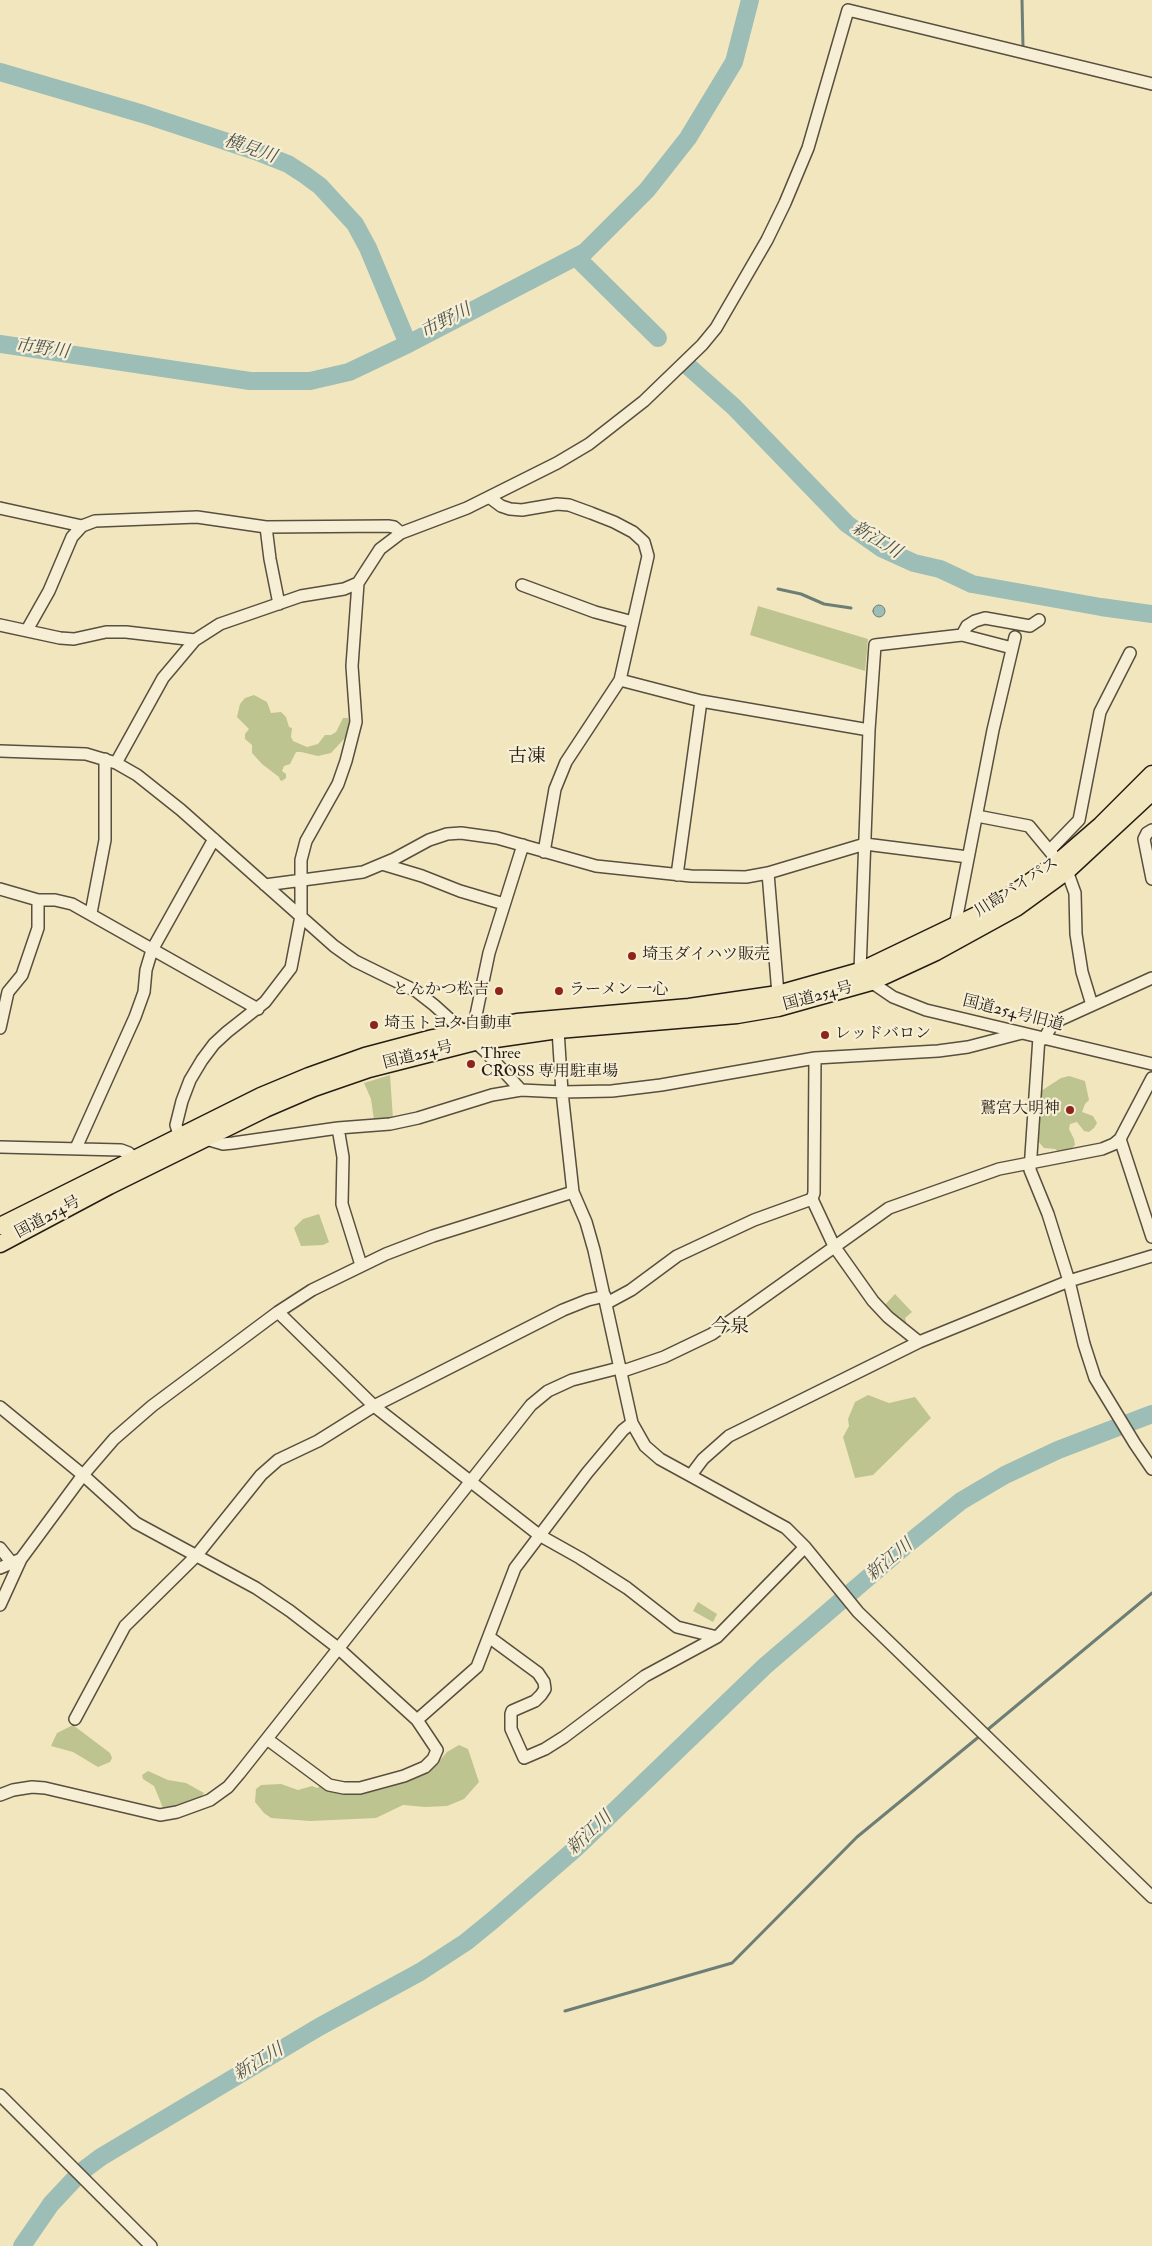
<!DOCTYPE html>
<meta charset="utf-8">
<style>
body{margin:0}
canvas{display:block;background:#f2e6be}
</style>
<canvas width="1152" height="2246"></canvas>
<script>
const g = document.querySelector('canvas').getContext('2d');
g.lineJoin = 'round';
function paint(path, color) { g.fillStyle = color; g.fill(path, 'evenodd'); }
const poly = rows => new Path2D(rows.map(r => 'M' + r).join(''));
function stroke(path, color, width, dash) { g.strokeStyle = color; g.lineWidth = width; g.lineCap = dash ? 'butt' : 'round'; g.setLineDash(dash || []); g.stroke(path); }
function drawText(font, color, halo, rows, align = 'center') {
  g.font = font + ' "IM FELL Double Pica","Noto Serif JP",serif'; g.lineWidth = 4.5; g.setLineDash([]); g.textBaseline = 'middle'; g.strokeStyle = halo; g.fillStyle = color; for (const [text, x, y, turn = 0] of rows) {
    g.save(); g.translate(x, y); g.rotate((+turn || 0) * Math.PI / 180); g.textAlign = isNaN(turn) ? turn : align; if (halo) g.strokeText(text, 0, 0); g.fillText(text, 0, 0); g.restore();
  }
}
const green = poly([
 [758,606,868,639,865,671,750,635],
 [254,695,267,702,271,713,281,712,286,717,289,727,292,728,291,737,293,741,307,747,318,744,325,735,331,735,336,732,343,718,348,718,351,725,344,739,331,753,318,756,301,752,296,752,290,764,284,766,282,771,286,774,286,778,282,781,280,780,279,777,262,764,252,753,252,745,245,739,245,734,249,729,237,717,240,704,245,698],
 [390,1075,393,1119,374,1120,371,1099,364,1083],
 [1069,1076,1085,1081,1089,1100,1085,1104,1082,1112,1093,1116,1097,1123,1094,1128,1089,1132,1084,1131,1077,1122,1070,1124,1069,1129,1074,1139,1075,1145,1070,1150,1061,1153,1055,1149,1044,1148,1036,1139,1038,1093,1061,1078],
 [319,1214,329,1242,323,1245,301,1246,294,1228,303,1219],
 [895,1294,912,1312,905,1318,908,1329,883,1307],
 [868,1395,889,1403,915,1397,931,1418,873,1475,855,1478,843,1437,849,1426,848,1419,855,1402],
 [698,1602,717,1614,713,1622,693,1611],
 [73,1725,110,1753,112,1758,110,1762,98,1767,73,1752,51,1746,57,1733],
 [459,1745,468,1749,479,1782,464,1799,447,1806,425,1807,403,1805,376,1818,310,1821,271,1818,264,1813,255,1802,256,1789,261,1785,281,1784,298,1790,312,1786,317,1788,322,1785,333,1789,409,1778,435,1766,447,1752],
 [148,1771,168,1780,186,1783,204,1793,201,1797,193,1800,166,1809,163,1808,154,1786,143,1779,142,1775]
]);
const water = poly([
 '873 611a6 6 0 1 1 12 0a6 6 0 1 1-12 0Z'
]);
const stream = poly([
 [1022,0,1023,47,1026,48],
 [778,589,801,594,824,604,851,608],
 [986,1731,1152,1593],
 [565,2011,732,1963,857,1837,981,1735]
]);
const river = poly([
 [0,72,143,114,255,151,288,164,305,175,320,186,355,224,368,248,408,344],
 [576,257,658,338],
 [0,344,250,381,310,381,349,372,408,344,585,252,647,190,688,138,734,62,750,0],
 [688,366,734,407,847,524,881,548,914,563,940,569,972,584,1101,607,1152,614],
 [22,2246,51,2204,81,2172,101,2157,319,2027,420,1972,466,1942,493,1920,575,1849,765,1666,905,1546,961,1501,1005,1475,1058,1450,1152,1414]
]);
const minor = poly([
 [489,497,501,506,510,509,522,510,557,504,569,505,591,513,614,522,633,532,644,542,648,556,620,680,566,762,555,789,544,852],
 [0,508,82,526],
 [266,527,270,559,279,604],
 [522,585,595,612,633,622],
 [0,625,60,638,74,639,106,632,126,632,195,640],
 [27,630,49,591,72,537,82,526,95,521,197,517,266,527,388,526,394,527,401,533],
 [962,635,967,626,975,621,985,618,1030,626,1039,620],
 [1012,648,962,635,875,645,869,730,860,971,871,982,893,997,926,1010,1152,1064],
 [620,680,701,701,869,730],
 [0,751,86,754,116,763,137,775,181,810,334,946,355,961,416,991,434,1005,485,1051,521,1090,562,1092,612,1091,661,1085,815,1058,938,1051,968,1047,1022,1033],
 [116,763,163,678,195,640,220,624,301,596,344,589,358,583],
 [977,816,1029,826,1053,855],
 [1152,830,1147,833,1144,839,1152,879],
 [1050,850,1079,820,1100,712,1130,653],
 [382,864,422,876,460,891,504,904],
 [1067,871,1075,893,1076,934,1082,972,1092,1005],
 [768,873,778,994],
 [677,875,701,701],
 [265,885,363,872,394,859,429,840,447,834,461,833,497,838,596,866,691,876,746,877,768,873,865,844,968,857],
 [0,889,38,900,55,900,72,904,258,1009],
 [91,913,105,840,105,759],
 [955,926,993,730,1015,637],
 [0,1028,8,992,22,975,38,928,38,900],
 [476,1029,476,1015,489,953,523,845],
 [558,1030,562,1092,573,1192,586,1222,594,1250,632,1423,645,1446,660,1459,786,1528,805,1547,858,1612,1152,1897],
 [1039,1037,1030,1170,1048,1214,1069,1281,1084,1344,1095,1378,1135,1444,1152,1469],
 [1044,1039,1052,1025,1057,1021,1152,978],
 [815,1058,814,1193,812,1199,834,1246,873,1301,888,1317,919,1342],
 [338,1128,343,1157,342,1204,361,1265],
 [180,1138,176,1125,182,1101,190,1080,202,1060,214,1044,227,1032,265,1002,291,968,301,916,301,860,306,841,338,784,346,761,356,722,352,666,358,583,380,549,401,533,467,508,557,463,589,444,644,401,702,345,716,328,767,240,785,203,808,148,848,10,1152,84],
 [206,1139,223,1144,233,1143,338,1128,390,1124,418,1118,492,1095,521,1090],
 [1120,1139,1152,1237],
 [0,1147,121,1150,129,1153,134,1161],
 [76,1148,135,1017,144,992,146,970,152,950,214,839],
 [607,1303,631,1290,677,1256,754,1220,812,1199],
 [278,1312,374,1406,539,1535,580,1558,627,1588,677,1627,717,1637,805,1547],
 [0,1407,83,1475,136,1523,256,1588,290,1611,338,1648,417,1720,437,1750,433,1759,425,1767,404,1776,360,1788,344,1788,329,1785,267,1739],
 [691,1475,703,1459,729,1436,919,1342,1069,1281,1152,1256],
 [0,1548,12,1563],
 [0,1568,21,1559,83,1475,114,1439,152,1406,278,1312,312,1290,386,1254,433,1236,573,1192],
 [0,1605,21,1559],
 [489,1637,538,1673,544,1682,545,1689,541,1695,535,1701,512,1711,511,1714,511,1729,524,1758,545,1749,564,1737,645,1676,717,1637],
 [75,1719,125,1626,196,1556,261,1475,278,1460,318,1441,374,1406,563,1310,588,1300,605,1296],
 [417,1720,477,1667,515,1568,587,1473,623,1430,632,1423],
 [0,1795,13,1790,32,1787,45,1788,160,1815,177,1812,210,1800,228,1787,239,1774,531,1405,548,1391,572,1380,619,1368,626,1370,664,1357,712,1334,889,1208,999,1169,1102,1149,1114,1144,1120,1139,1152,1078],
 [0,2095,151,2246]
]);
const highway = poly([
 [0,1226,261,1096,309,1076,365,1056,433,1038,517,1022,689,1007,778,994,860,971,983,912,1008,897,1057,863,1101,825,1152,774],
 [0,1244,109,1186,265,1109,314,1088,369,1069,475,1042,558,1030,737,1015,778,1008,871,982,936,952,1016,908,1067,871,1152,792]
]);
const markers = [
 [632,956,5,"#8f2418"],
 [499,991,5,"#8f2418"],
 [559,991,5,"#8f2418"],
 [374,1025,5,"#8f2418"],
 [825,1035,5,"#8f2418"],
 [471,1064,5,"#8f2418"],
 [1070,1110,5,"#8f2418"]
];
const streetNames = [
 ["川島バイパス",1017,888,-33],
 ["国道254号",818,997,-15],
 ["国道254号旧道",1013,1014,14],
 ["国道254号",418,1056,-14],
 ["国道254号",48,1218,-28]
];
const poiNames = [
 ["埼玉ダイハツ販売",642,956],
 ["とんかつ松吉",489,991,"right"],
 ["ラーメン 一心",569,991],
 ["埼玉トヨタ自動車",384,1025],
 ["レッドバロン",835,1035],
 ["Three",481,1055],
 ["CROSS 専用駐車場",481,1073],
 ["鷲宮大明神",1060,1110,"right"]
];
const waterNames = [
 ["横見川",250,150,19],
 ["市野川",446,322,-27],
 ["市野川",42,350,8],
 ["新江川",876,541,31],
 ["新江川",890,1561,-40],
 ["新江川",590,1834,-43],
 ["新江川",259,2063,-31]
];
const quarterNames = [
 ["古凍",527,758],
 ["今泉",730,1328]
];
paint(green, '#bdc490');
paint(water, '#9cbeb7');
stroke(water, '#6c7e76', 1);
stroke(stream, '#6c7e76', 3);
stroke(river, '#9cbeb7', 18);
stroke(minor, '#584f3e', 14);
stroke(highway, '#251d14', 19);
stroke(minor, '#f7efd5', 11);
stroke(highway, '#f2e6be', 16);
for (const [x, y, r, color] of markers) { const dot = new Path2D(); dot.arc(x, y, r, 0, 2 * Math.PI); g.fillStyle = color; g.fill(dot); stroke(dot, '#f7efd5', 2); }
drawText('16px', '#251d14', '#f7efd5', streetNames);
drawText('16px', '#251d14', '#f7efd5', poiNames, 'left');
drawText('italic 18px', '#4f554d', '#f7efd5', waterNames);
drawText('19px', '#251d14', '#f7efd5', quarterNames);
</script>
